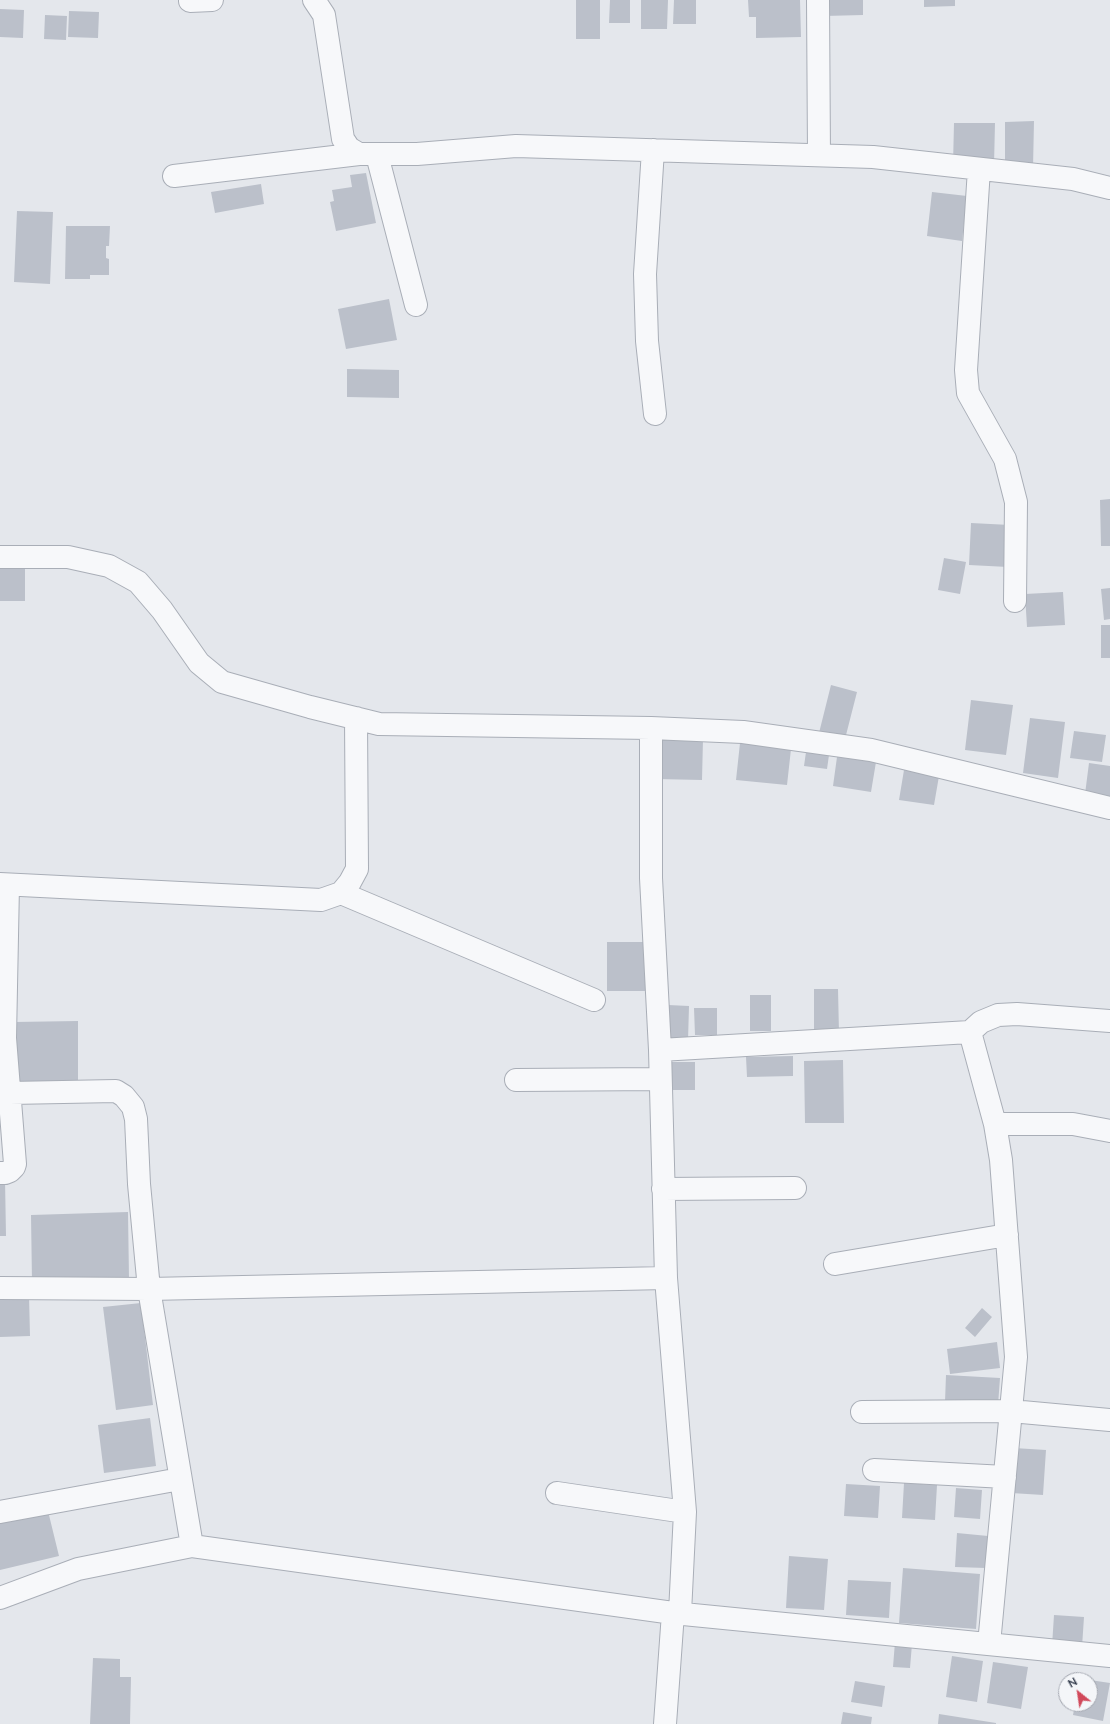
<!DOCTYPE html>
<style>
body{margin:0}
#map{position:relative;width:1110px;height:1724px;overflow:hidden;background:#e4e7ec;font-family:Lato,sans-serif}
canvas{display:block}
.north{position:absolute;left:1058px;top:1672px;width:40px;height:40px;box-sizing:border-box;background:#f4f6f9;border:1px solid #a4a8b1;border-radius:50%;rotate:330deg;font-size:11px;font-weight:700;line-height:16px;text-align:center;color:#2b3445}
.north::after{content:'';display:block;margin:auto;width:14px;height:18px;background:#d1495b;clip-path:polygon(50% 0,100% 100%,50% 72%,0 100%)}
</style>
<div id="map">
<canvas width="1110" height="1724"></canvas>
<div class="north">N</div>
</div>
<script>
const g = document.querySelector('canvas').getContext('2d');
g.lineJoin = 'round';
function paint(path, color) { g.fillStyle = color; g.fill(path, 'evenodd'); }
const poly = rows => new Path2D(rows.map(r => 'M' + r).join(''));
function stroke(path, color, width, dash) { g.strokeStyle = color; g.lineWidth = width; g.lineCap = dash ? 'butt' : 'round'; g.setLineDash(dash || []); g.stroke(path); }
const building = poly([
 [576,0,600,0,600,39,576,39],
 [610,0,630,0,630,23,609,23],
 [641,0,668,0,667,29,641,29],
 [674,0,696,0,696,24,673,24],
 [748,0,800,0,801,37,756,38,756,17,749,17],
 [824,0,863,0,863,15,824,16],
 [924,0,955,0,955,6,924,7],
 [0,9,24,10,23,38,0,37],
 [69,11,99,12,98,38,68,37],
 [45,15,67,16,66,40,44,39],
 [1034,121,1033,168,1005,168,1005,122],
 [954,123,995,123,994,165,953,165],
 [366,173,376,223,336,231,330,202,334,201,332,190,352,187,350,175],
 [261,184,264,204,215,213,211,192],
 [932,192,967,196,962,241,927,236],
 [17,211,53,212,50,284,14,282],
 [66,226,110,226,109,246,106,246,106,258,109,259,109,275,90,275,90,279,65,279],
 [389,299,397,340,346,349,338,309],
 [347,369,399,370,399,398,347,397],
 [1110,499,1110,546,1101,546,1100,500],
 [971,523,1010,525,1008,567,969,565],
 [944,558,966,562,960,594,938,590],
 [0,567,25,568,25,601,0,601],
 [1110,588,1110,619,1104,620,1101,589],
 [1063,592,1065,625,1027,627,1025,594],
 [1101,625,1110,625,1110,658,1101,658],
 [831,685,857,692,845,739,819,733],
 [971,700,1013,705,1006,755,965,750],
 [1030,718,1065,722,1058,778,1023,773],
 [1074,731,1106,735,1102,762,1070,758],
 [658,738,703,739,702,780,656,779],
 [740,743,791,749,787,785,736,780],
 [806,752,829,755,827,769,804,766],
 [837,757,876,762,871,792,833,786],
 [1089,763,1110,766,1110,797,1085,794],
 [904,770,939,776,934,805,899,800],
 [607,942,650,942,650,991,607,991],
 [814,989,838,989,839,1033,814,1034],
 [750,995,771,995,771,1031,750,1031],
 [668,1005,689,1006,688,1041,666,1040],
 [694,1008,717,1008,717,1035,695,1035],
 [78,1021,78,1085,15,1086,14,1022],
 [793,1056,793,1076,747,1077,746,1057],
 [843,1060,844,1123,805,1123,804,1061],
 [669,1062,695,1062,695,1090,669,1090],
 [0,1179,5,1179,6,1236,0,1236],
 [128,1212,129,1279,32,1282,31,1215],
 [29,1295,30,1336,0,1337,0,1296],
 [141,1303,153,1405,116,1410,103,1307],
 [982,1308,992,1317,975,1337,965,1328],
 [997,1342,1000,1368,950,1374,947,1349],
 [946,1375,1000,1378,998,1405,945,1402],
 [150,1418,156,1466,104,1473,98,1425],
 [1014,1448,1046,1450,1043,1495,1011,1493],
 [904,1483,937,1485,935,1520,902,1518],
 [846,1484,880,1486,878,1518,844,1516],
 [956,1488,982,1490,980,1519,954,1517],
 [48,1511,59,1556,0,1570,0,1523],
 [957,1533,988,1536,986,1568,955,1567],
 [789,1556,828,1559,824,1610,786,1608],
 [903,1568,980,1574,976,1629,899,1623],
 [848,1580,891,1582,889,1618,846,1615],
 [1054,1615,1084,1617,1082,1647,1052,1646],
 [895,1642,912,1644,910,1668,893,1667],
 [952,1656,983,1661,977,1702,946,1697],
 [93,1658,120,1659,120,1677,131,1677,130,1724,90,1724],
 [993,1662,1028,1667,1021,1709,987,1703],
 [1090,1680,1110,1683,1103,1721,1073,1715,1075,1704,1090,1704],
 [855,1681,885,1686,882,1707,851,1702],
 [843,1712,872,1717,871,1724,841,1724],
 [939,1714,996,1723,996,1724,938,1724]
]);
const minor = poly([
 [314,0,324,15,343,139,349,148,359,154,417,154,516,146,873,157,1073,179,1110,188],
 [818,0,819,155],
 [190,1,212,0],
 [653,150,645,274,647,341,655,414],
 [377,155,416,305],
 [979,169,966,370,968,393,1005,459,1016,502,1015,601],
 [174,176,359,154],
 [0,557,68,557,109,566,138,582,162,610,199,663,222,682,310,707,379,724,651,728,743,732,871,750,1110,808],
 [651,728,651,878,660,1050],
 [0,884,321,900,341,893,350,882,357,869,356,718],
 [341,893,594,1000],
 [0,1031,5,1038,15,1164,14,1167,10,1171,5,1173,0,1173],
 [970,1032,981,1022,998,1015,1017,1014,1110,1021],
 [5,1038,8,885],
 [516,1080,659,1079],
 [10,1093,116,1091,124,1096,133,1107,136,1119,139,1184,149,1289,192,1546],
 [995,1124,1073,1124,1110,1131],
 [663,1189,795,1188],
 [835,1264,1007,1235],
 [0,1288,149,1289,666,1278],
 [862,1412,1011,1411,1110,1420],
 [874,1470,1005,1477],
 [557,1493,685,1512],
 [0,1512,180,1479],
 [0,1598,78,1569,192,1546,673,1613,1110,1656],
 [680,1613,685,1512,666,1278,660,1050,970,1032,995,1124,1001,1160,1016,1357,989,1644],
 [665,1724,673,1613]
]);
paint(building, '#bbc0ca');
stroke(minor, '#a9aeb7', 24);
stroke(minor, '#f7f8fa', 22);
</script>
